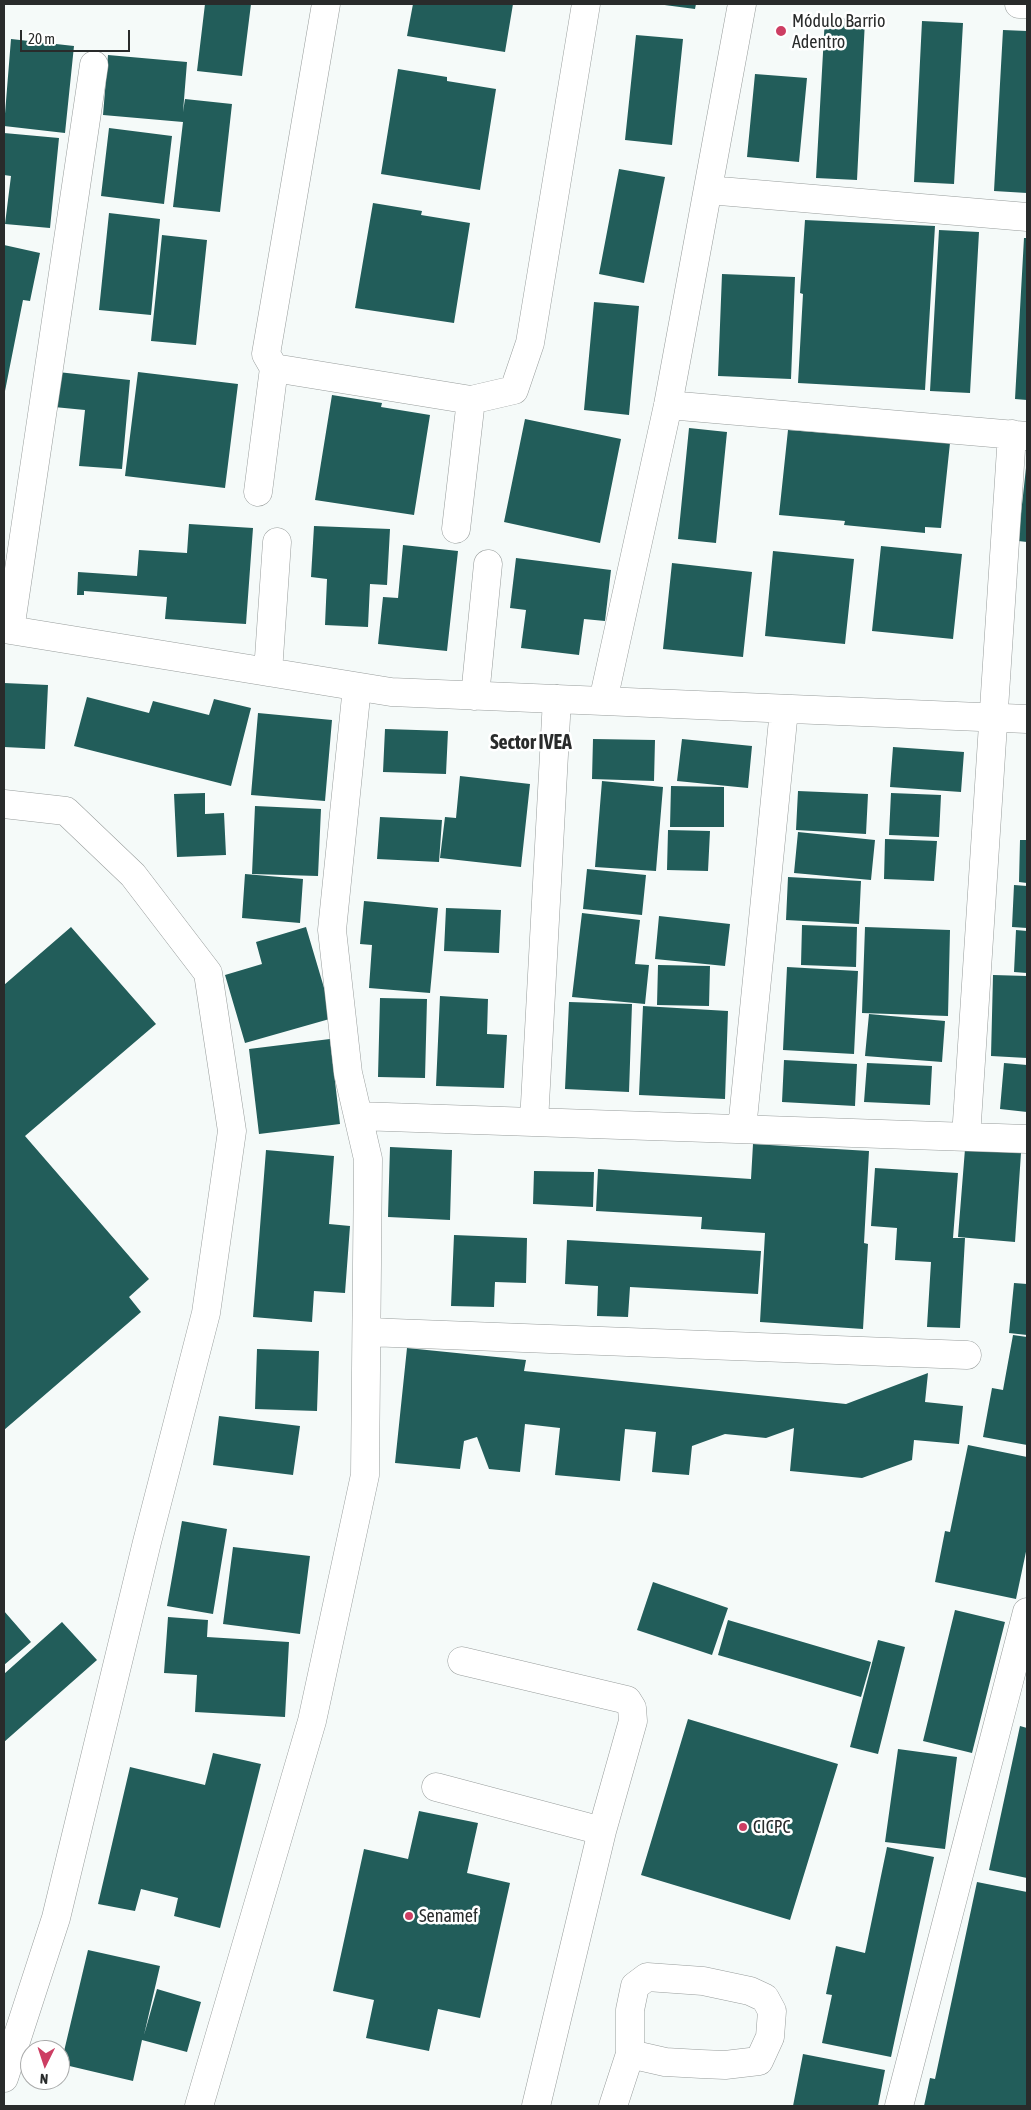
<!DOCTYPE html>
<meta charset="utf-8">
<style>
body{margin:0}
#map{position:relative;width:1031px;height:2110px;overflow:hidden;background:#f5faf9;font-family:"Asap Condensed",sans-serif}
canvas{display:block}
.frame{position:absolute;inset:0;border:5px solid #292b2b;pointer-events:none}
.north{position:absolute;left:20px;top:2040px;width:50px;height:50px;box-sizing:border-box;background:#fff;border:1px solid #a9aaaa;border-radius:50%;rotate:184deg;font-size:14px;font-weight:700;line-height:20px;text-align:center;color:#292b2b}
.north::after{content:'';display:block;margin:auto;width:18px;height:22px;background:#cd3e63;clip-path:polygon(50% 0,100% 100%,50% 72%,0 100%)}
.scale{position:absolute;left:20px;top:30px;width:110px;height:22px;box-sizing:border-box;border:2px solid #292b2b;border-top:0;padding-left:6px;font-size:15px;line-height:18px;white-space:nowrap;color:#292b2b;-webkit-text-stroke:4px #fff;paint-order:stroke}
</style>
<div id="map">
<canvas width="1031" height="2110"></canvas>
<div class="frame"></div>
<div class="north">N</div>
<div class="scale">20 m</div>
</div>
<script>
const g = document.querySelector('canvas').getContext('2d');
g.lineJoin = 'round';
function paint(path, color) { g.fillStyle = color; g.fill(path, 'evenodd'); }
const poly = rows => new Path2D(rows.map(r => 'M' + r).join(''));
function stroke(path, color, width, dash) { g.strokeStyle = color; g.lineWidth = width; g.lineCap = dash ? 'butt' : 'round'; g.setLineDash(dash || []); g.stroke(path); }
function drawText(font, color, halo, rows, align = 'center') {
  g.font = font + ' "Asap Condensed",sans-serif'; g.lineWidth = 5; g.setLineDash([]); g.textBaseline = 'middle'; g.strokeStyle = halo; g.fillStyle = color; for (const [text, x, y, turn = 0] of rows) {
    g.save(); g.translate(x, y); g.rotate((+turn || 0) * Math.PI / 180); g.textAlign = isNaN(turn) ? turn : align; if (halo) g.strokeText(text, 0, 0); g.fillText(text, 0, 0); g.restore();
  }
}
const building = poly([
 [205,4,251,4,242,76,197,71],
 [413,4,513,4,505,52,407,36],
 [657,4,696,4,695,9],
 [825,17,865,20,857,180,816,178],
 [922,21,963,23,954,184,914,182],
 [1003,30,1027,31,1027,193,994,191],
 [636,35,683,39,672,145,625,140],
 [11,39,74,46,65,133,4,126],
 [108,55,187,62,183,112,185,99,232,104,220,212,173,207,183,122,103,115],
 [398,69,447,77,447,81,496,89,480,190,381,174],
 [755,74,807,78,799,162,747,157],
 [109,128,172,136,164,204,101,196],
 [4,133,59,138,50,228,5,224,11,176,4,175],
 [619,169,665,177,644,283,599,274],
 [373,203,422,211,421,215,470,223,454,323,355,308],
 [109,213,160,219,151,315,99,310],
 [805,220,935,226,925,390,798,383,803,294,800,293],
 [939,230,979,232,970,393,930,391],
 [162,235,207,240,196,345,151,341],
 [1024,238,1027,238,1027,400,1015,399],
 [4,245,40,253,30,301,23,300,5,391],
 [722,274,795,277,791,379,718,376],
 [594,302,639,306,629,415,584,410],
 [58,372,130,380,122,469,79,466,85,410,54,407],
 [138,372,238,384,225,488,125,476],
 [332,395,382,403,381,407,430,415,414,515,315,500],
 [525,419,621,439,600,543,504,522],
 [689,428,727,432,716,543,678,539],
 [788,430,950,443,941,528,925,527,925,533,844,525,845,521,779,515],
 [1026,468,1027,468,1027,542,1018,541],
 [189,524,253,528,246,624,165,619,167,597,84,591,84,595,77,595,78,572,137,576,139,550,187,553],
 [314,526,390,529,387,585,370,584,368,627,325,625,327,579,311,577],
 [403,545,458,551,447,651,378,644,383,597,398,598],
 [881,546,962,554,953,639,872,631],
 [773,551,854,559,845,644,765,636],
 [516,558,611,570,605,621,584,619,579,655,521,648,526,610,510,608],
 [672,563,752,572,743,657,663,649],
 [4,683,48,685,45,749,4,747],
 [87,697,149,713,153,701,209,715,214,699,251,708,231,786,74,746],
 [258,713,332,720,325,801,251,795],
 [385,729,448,731,446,774,383,772],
 [593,739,655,740,654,781,592,779],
 [682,739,752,746,748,788,677,781],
 [893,747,964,752,961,792,890,787],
 [460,776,530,784,521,867,440,858,445,817,456,818],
 [602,781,663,787,656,871,595,867],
 [671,786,724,787,724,827,670,827],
 [798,791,868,794,866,834,796,830],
 [205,793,205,814,224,813,226,855,177,857,174,794],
 [891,793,941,795,939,837,889,835],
 [255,806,321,809,318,876,252,874],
 [380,817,442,820,439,862,377,859],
 [668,830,710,831,708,871,667,870],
 [798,832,875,840,871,880,794,873],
 [885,839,937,841,934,881,884,879],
 [1020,840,1027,840,1027,883,1019,882],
 [587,869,646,875,642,915,583,909],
 [245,874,303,879,300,923,242,918],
 [788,877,861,881,859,924,786,920],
 [1014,885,1027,886,1027,928,1012,927],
 [364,901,438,908,430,993,369,988,372,945,360,944],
 [446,908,501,910,499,953,444,951],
 [582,913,640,920,635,964,649,965,645,1004,572,997],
 [659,916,730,924,725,966,655,959],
 [802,925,857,927,856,967,801,965],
 [71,927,156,1024,25,1136,149,1279,129,1297,141,1312,4,1430,4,985],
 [306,927,333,1018,245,1043,225,975,262,964,256,942],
 [865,927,950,930,948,1016,862,1013],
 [1016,930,1027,931,1027,973,1014,972],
 [658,965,710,966,709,1006,657,1005],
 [787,967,858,971,854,1054,783,1050],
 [993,975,1027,976,1027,1058,991,1056],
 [440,996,488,999,487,1034,507,1035,504,1088,436,1086],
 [380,998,427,999,425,1078,378,1077],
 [569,1002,632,1004,629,1092,565,1089],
 [643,1006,728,1011,725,1099,639,1095],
 [869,1014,945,1021,942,1062,865,1056],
 [330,1039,340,1124,259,1134,249,1049],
 [784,1060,857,1064,855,1106,782,1102],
 [867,1063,932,1066,930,1105,864,1102],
 [1004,1063,1027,1065,1027,1112,1000,1109],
 [753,1144,869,1151,864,1243,868,1244,863,1329,760,1322,765,1233,701,1229,702,1217,596,1211,598,1169,751,1179],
 [390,1147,452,1150,450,1220,388,1217],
 [965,1149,1021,1153,1015,1242,958,1237],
 [266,1150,334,1156,329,1224,350,1226,345,1293,314,1291,312,1322,253,1317],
 [875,1168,958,1173,953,1238,965,1238,960,1328,927,1327,931,1262,895,1260,897,1228,871,1226],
 [534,1171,594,1172,593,1207,533,1204],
 [454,1235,527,1238,526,1283,495,1282,494,1307,451,1306],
 [567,1240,761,1251,758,1294,630,1287,628,1317,597,1316,598,1286,565,1284],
 [1014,1283,1027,1284,1027,1335,1009,1333],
 [1013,1335,1027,1337,1027,1445,983,1437,992,1388,1003,1390],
 [407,1348,526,1360,524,1371,846,1404,928,1373,925,1402,963,1406,959,1444,914,1440,912,1460,862,1478,790,1471,794,1428,766,1438,725,1434,692,1446,689,1475,652,1472,656,1432,625,1429,620,1481,555,1475,560,1428,525,1424,520,1472,489,1469,477,1437,464,1441,460,1469,395,1463],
 [257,1349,319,1351,317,1411,255,1409],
 [219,1416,300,1426,293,1475,213,1465],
 [968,1445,1027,1457,1027,1547,1016,1599,935,1582,945,1531,950,1532],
 [182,1521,227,1529,213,1614,167,1606],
 [233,1547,310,1556,300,1634,223,1624],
 [653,1582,728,1608,712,1655,637,1630],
 [955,1610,1005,1622,972,1753,923,1741],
 [4,1611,31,1642,4,1665],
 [168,1617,208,1620,207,1637,289,1642,285,1717,195,1712,197,1675,164,1673],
 [728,1620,871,1662,861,1697,718,1655],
 [62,1622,97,1660,4,1742,4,1674],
 [878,1640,905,1647,878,1754,850,1747],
 [688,1719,838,1764,790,1920,641,1875],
 [1020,1726,1027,1728,1027,1878,989,1870],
 [898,1749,957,1757,945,1849,885,1842],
 [213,1753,261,1764,220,1928,174,1916,178,1898,141,1889,135,1911,98,1904,130,1767,205,1785],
 [419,1811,478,1823,467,1873,510,1883,480,2018,438,2009,429,2051,366,2038,374,2000,333,1991,364,1849,408,1859],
 [887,1847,934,1857,891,2057,822,2043,832,1995,826,1994,836,1946,865,1953],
 [977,1882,1027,1892,1027,2106,924,2106,930,2078,935,2079],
 [88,1950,160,1966,144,2035,157,1989,201,2002,187,2052,142,2040,133,2081,61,2064],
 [803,2054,885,2070,878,2106,793,2106]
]);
const minor = poly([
 [326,4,266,354,274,368,471,400,514,390,530,343,586,4],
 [1019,4,1027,4],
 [708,190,1027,217],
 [668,405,1027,436],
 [258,492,274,368],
 [456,529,471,400],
 [4,629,391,692,1027,719],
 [10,630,94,65],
 [268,672,277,542],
 [475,696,488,564],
 [603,701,668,405,742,4],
 [4,804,66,811,133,875,208,973,232,1131,206,1313,147,1542,56,1918,4,2078],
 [358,1116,1027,1139],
 [534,1122,557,699],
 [742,1129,784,710],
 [966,1137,1012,434],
 [367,1332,967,1355],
 [462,1661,627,1700,632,1708,633,1721,602,1831,536,2106],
 [436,1787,602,1831],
 [199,2106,312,1721,365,1475,368,1159,348,1073,332,930,357,687],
 [613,2106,630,2054,630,2010,635,1986,647,1977,703,1981,750,1991,765,1998,772,2011,770,2037,759,2061,725,2065,701,2064,665,2062,630,2054],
 [899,2106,1027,1612]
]);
const markers = [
 [781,31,6,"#cd3e63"],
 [743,1827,5,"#cd3e63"],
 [409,1916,5,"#cd3e63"]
];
const poiNames = [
 ["Módulo Barrio",792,21],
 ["Adentro",792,42],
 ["CICPC",753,1827],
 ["Senamef",419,1916]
];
const quarterNames = [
 ["Sector IVEA",531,743]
];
paint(building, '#225d5a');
stroke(minor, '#989d9c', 29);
stroke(minor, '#fff', 28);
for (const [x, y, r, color] of markers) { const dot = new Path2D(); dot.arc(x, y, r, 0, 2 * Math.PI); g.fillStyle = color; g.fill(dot); stroke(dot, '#fff', 2); }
drawText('18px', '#292b2b', '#fff', poiNames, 'left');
drawText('bold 20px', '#292b2b', '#fff', quarterNames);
</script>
